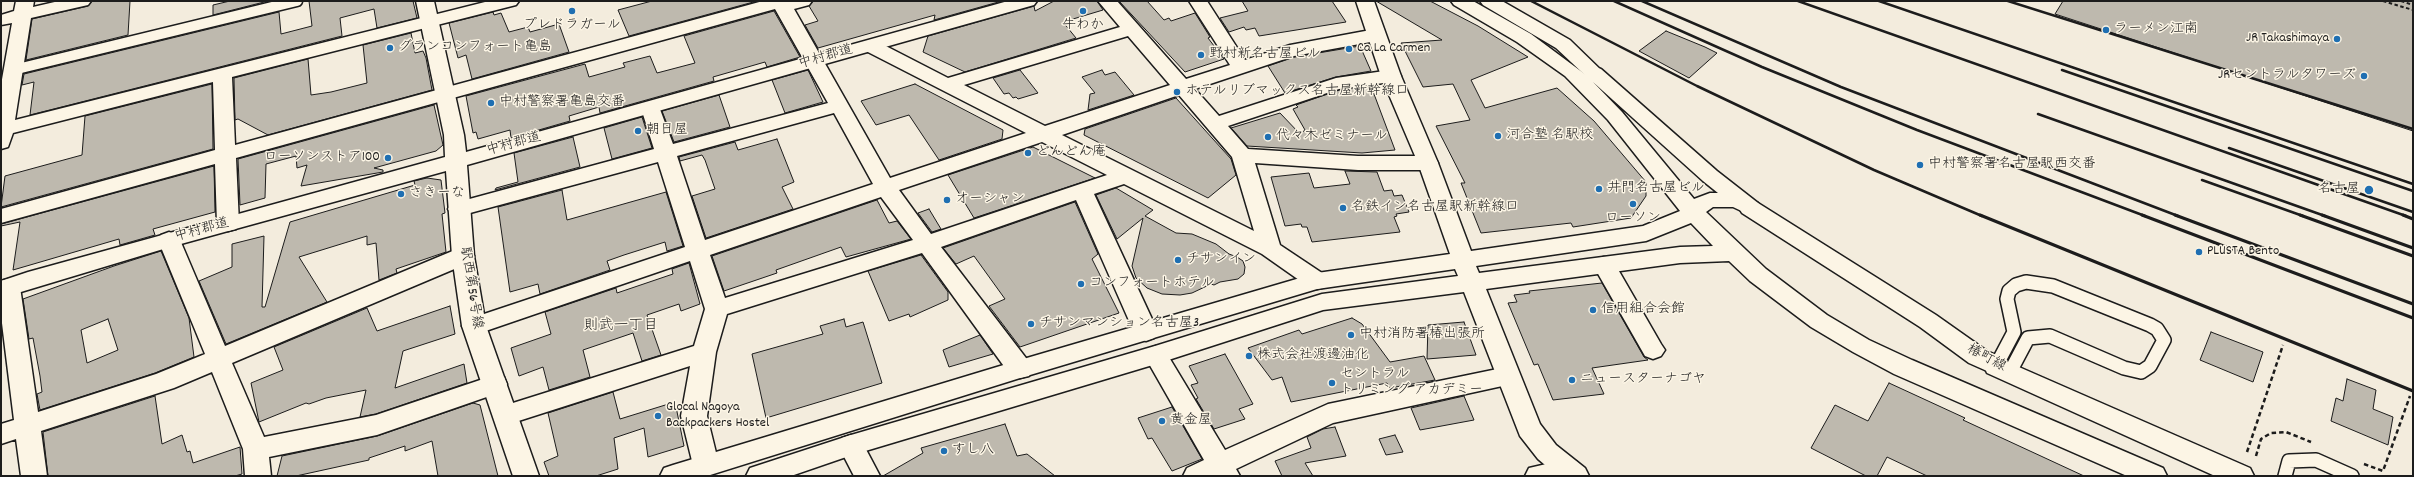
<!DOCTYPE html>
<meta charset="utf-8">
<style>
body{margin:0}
#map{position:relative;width:2414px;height:477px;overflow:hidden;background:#f3ecdd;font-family:Dekko,sans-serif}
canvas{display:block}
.frame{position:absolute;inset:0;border:2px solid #1c1c1c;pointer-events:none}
</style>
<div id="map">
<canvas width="2414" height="477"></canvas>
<div class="frame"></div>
</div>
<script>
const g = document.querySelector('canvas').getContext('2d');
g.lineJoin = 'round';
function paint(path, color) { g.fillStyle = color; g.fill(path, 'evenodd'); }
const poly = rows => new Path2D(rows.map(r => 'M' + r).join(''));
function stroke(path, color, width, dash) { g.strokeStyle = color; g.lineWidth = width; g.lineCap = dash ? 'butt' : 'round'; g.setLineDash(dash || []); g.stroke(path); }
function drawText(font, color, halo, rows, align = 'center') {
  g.font = font + ' Dekko,"Klee One",sans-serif'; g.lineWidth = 3; g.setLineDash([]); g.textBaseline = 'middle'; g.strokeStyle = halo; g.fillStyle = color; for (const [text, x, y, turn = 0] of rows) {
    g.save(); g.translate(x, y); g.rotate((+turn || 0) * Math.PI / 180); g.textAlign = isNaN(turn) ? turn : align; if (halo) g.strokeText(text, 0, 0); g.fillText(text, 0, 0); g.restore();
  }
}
const building = poly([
 [92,1,130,1,128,35,26,60,32,19,88,6,92,1],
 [230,1,268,1,213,15,213,5,230,1],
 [309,1,413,1,417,18,377,28,374,9,340,18,342,36,30,115,34,82,22,85,24,74,279,12,281,34,312,26,309,1],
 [652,1,757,1,629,36,618,10,652,1],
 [813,1,1002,1,934,20,935,15,818,48,805,25,818,21,809,6,813,1],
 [1054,1,1097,1,1103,10,1063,22,1076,38,965,72,923,52,928,36,1034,6,1035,11,1054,1],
 [1119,1,1147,1,1164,20,1169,18,1171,21,1195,13,1210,37,1208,38,1224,59,1185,72,1119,1],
 [1242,1,1332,1,1346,22,1259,36,1255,28,1246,30,1244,27,1229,32,1220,18,1248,11,1242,1],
 [1376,1,1430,1,1478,26,1528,57,1471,80,1485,108,1557,88,1594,121,1646,182,1646,196,1631,218,1573,227,1571,223,1481,233,1461,183,1465,183,1436,126,1470,120,1453,84,1423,87,1401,43,1442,40,1376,1],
 [2063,1,2413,1,2413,131,2055,14,2063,1],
 [774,11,800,57,767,67,765,62,713,77,714,81,600,113,599,107,569,116,570,121,511,138,510,130,478,139,476,132,473,133,466,96,585,64,589,77,625,67,623,63,650,56,657,73,695,63,684,36,774,11],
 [493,12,494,15,501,13,509,32,528,27,530,32,559,24,569,52,472,79,466,55,458,58,449,23,493,12],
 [1666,31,1705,47,1717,53,1689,78,1639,51,1666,31],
 [411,33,415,53,423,51,426,58,432,90,268,135,238,119,235,120,234,78,308,59,311,95,331,92,367,83,363,45,411,33],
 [1360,46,1371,71,1336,77,1285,93,1268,66,1294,57,1360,46],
 [808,70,823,102,785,113,772,80,808,70],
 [1020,70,1038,93,1018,99,1016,97,1013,98,1009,93,1004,94,993,78,1020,70],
 [1102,70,1105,75,1115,72,1134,95,1088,110,1090,94,1095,93,1082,77,1102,70],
 [212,84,213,149,1,207,5,176,82,155,85,116,212,84],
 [915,84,1003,130,1002,139,939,160,909,115,876,125,861,101,915,84],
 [1371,86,1395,150,1362,153,1247,146,1231,128,1280,113,1300,134,1305,130,1293,109,1298,107,1296,105,1339,90,1371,86],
 [719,95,730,127,674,142,662,111,719,95],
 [1176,98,1231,159,1236,175,1208,198,1084,135,1085,129,1176,98],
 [434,105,443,145,436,151,374,168,383,170,383,172,301,186,307,165,297,168,296,156,266,164,265,198,240,205,238,159,434,105],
 [642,117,652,148,612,159,604,128,642,117],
 [573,137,580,167,495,190,496,188,518,182,514,153,573,137],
 [777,139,794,182,782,187,793,209,706,238,692,196,715,189,705,160,702,155,680,161,679,157,735,142,738,150,777,139],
 [1033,147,1095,178,974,218,948,175,1033,147],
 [214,166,215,212,153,229,155,235,120,245,119,239,13,270,20,222,1,226,1,224,214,166],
 [1345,171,1377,172,1384,191,1392,190,1394,196,1402,195,1409,212,1396,214,1397,216,1394,217,1400,232,1312,242,1307,227,1302,227,1301,224,1285,226,1271,177,1309,173,1314,188,1350,184,1345,171],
 [427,178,441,180,445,213,442,214,446,252,396,269,397,273,379,280,376,243,367,245,367,236,299,257,327,302,226,344,199,281,232,267,232,244,264,236,262,307,265,307,290,222,415,185,414,181,427,178],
 [1116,188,1153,210,1145,216,1176,233,1192,234,1216,244,1229,254,1237,257,1243,261,1245,267,1244,274,1238,279,1220,282,1214,285,1211,284,1192,293,1180,295,1162,294,1147,288,1136,278,1132,266,1143,218,1117,239,1096,195,1116,188],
 [562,190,567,220,666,192,683,246,667,251,665,242,624,255,607,261,610,270,540,294,538,284,510,292,498,207,562,190],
 [877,200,889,223,897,221,911,239,846,257,841,247,776,270,777,273,724,291,712,256,877,200],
 [1075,202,1098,254,1092,259,1119,313,1020,347,989,306,1005,299,974,256,956,264,943,248,1075,202],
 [929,209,941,229,932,232,918,213,929,209],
 [161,251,189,318,194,357,155,373,40,410,37,394,42,392,40,376,33,338,29,339,23,299,114,266,161,251],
 [108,319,118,350,87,363,81,330,108,319],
 [921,255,948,292,948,300,910,317,909,314,889,321,868,271,921,255],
 [689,263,700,304,681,311,679,304,647,315,661,355,642,361,633,333,583,350,590,377,549,390,543,367,519,376,511,348,551,334,545,312,616,288,617,293,673,274,672,269,689,263],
 [1602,283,1644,357,1648,360,1592,368,1604,394,1553,400,1538,364,1534,365,1508,303,1517,302,1514,295,1530,293,1529,291,1602,283],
 [450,306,455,334,403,351,395,388,464,364,467,383,376,414,360,417,366,390,326,398,309,404,306,403,259,422,251,383,283,370,274,347,367,308,377,331,450,306],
 [1352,318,1362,324,1390,362,1424,356,1435,380,1390,388,1387,383,1291,402,1282,377,1272,380,1248,348,1299,330,1302,334,1352,318],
 [844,319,846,327,863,322,882,383,766,418,752,354,823,334,820,326,844,319],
 [1464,322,1476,355,1427,359,1428,325,1464,322],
 [2211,332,2263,352,2253,382,2200,360,2211,332],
 [980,335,993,354,949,367,943,350,980,335],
 [1225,354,1253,404,1239,409,1245,419,1214,429,1196,399,1198,398,1191,385,1198,383,1189,366,1225,354],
 [2347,379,2376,390,2373,409,2393,417,2388,445,2331,421,2336,398,2343,401,2347,379],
 [1889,383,1965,418,1963,420,2084,476,1927,476,1887,457,1877,476,1866,476,1811,448,1835,405,1868,421,1889,383],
 [613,392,620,419,675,402,684,446,648,457,644,428,614,438,618,469,596,476,549,476,544,462,558,456,548,413,613,392],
 [155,396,162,444,182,435,187,452,190,451,193,463,240,447,242,474,235,476,48,476,43,432,155,396],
 [1464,396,1474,420,1420,430,1411,408,1464,396],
 [473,403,480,405,498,476,438,476,432,441,405,451,405,446,369,458,369,460,296,476,277,476,282,456,377,436,473,403],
 [1172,407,1202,459,1172,471,1152,438,1148,439,1138,418,1172,407],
 [1005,424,1017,456,1027,454,1055,476,883,476,923,453,921,448,1005,424],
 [1335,427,1346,456,1305,463,1313,476,1282,476,1275,461,1311,448,1307,437,1323,429,1335,427],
 [1395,435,1403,452,1386,455,1379,439,1395,435]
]);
const pathFar1 = poly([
 [2383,1,2413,10],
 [2401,1,2413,5]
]);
const path = poly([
 [2247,452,2283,345],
 [2256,456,2261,439,2271,433,2286,432,2311,442],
 [2364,464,2383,471,2410,396]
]);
const laneFar1 = poly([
 [13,70,297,1]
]);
const lane = poly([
 [1996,366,2014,332,2007,299,2009,291,2016,285,2026,282,2053,286,2150,325,2157,329,2164,340,2150,366,2141,372,2124,368,2050,336,2028,338,2010,372],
 [2285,476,2289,461,2316,460,2352,476]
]);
const street = poly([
 [16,1,34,1,33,7,59,1,91,1,88,5,31,18,15,120,489,1,519,1,516,5,232,77,235,145,763,1,812,1,809,5,794,9,890,178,1026,133,864,50,862,46,864,42,878,42,948,78,1120,27,1098,1,1117,1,1186,79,1230,65,1189,1,1207,1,1245,60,1290,45,1376,29,1383,31,1385,35,1383,39,1376,41,1294,56,1195,89,1219,116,1336,78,1391,70,1398,72,1401,76,1398,80,1391,82,1339,89,1228,126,1248,149,1358,156,1428,156,1435,158,1438,163,1435,168,1428,170,1358,170,1255,163,1280,245,1325,275,1328,281,1325,287,1317,289,1309,287,1262,254,1124,184,1094,194,1158,332,1154,338,1146,341,1138,338,1134,332,1076,200,941,247,1029,362,1032,369,1029,376,1020,378,1011,376,922,253,727,314,716,352,707,416,719,465,715,472,706,476,697,472,693,465,681,416,690,366,506,425,497,422,493,415,497,408,694,346,705,309,690,261,474,335,466,332,462,326,466,320,685,247,658,162,459,216,451,214,448,209,451,204,654,149,641,108,644,104,651,102,658,104,673,144,828,103,775,9,236,158,239,224,236,229,228,231,220,229,217,224,215,164,1,223,1,209,215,150,213,82,13,133,8,147,1,149,1,85,12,23,1,25,1,15,14,11,16,1],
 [1128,36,1170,85,1045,126,964,85,1128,36],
 [1179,95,1232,157,1254,231,1062,135,1179,95],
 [834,113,873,184,705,240,677,156,834,113],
 [1042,142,1107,175,931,234,899,190,1042,142],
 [881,197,913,240,725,298,710,255,881,197],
 [1480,1,1502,1,1570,40,1604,73,1601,77,1594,79,1587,77,1556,48,1483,5,1480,1],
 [1750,201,1758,203,1936,315,1987,351,2005,359,2008,366,2005,373,1996,375,1969,363,1920,327,1742,213,1739,208,1742,203,1750,201],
 [169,232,177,235,180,240,225,346,455,250,463,248,471,250,474,256,471,262,232,363,264,437,376,415,495,375,504,377,507,384,504,391,377,435,269,457,271,476,245,476,243,449,212,372,174,388,41,431,47,476,21,476,16,439,1,444,1,424,14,420,1,315,1,281,9,279,17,281,20,287,38,412,156,374,205,354,158,240,161,235,169,232],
 [1604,257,1612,259,1661,344,1665,350,1661,356,1653,359,1645,356,1593,265,1596,259,1604,257],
 [1156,346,1164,349,1225,450,1328,404,1507,367,1516,369,1519,376,1516,383,1507,385,1333,423,1236,469,1240,476,1183,476,1187,468,1204,460,1144,355,1148,349,1156,346],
 [851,435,860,438,880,476,854,476,838,445,842,438,851,435],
 [1568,459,1577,462,1581,470,1578,476,1525,476,1529,468,1568,459]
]);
const secondary = poly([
 [416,1,434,1,464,135,466,152,1008,1,1037,1,1034,5,467,165,474,256,486,326,539,476,513,476,462,326,452,256,446,171,170,247,1,298,1,281,28,272,445,157,444,135,416,1],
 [1356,1,1374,1,1401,76,1438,163,1471,251,1643,226,1680,211,1608,120,1565,76,1517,42,1454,5,1451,1,1473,1,1531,34,1586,75,1584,73,1587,69,1594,67,1601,69,1717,171,1758,203,1761,208,1758,213,1750,215,1733,207,1713,207,1706,212,1766,269,1827,315,1869,340,1912,360,2163,468,2167,476,2127,476,1894,374,1853,352,1811,327,1750,281,1729,261,1680,263,1486,289,1540,424,1556,445,1585,468,1589,476,1558,476,1538,459,1520,436,1464,292,1323,310,1156,364,852,455,791,476,746,476,750,468,851,435,1155,346,1322,294,1458,276,1455,269,1317,289,1020,378,707,476,660,476,664,468,673,465,1020,360,1317,273,1450,254,1418,163,1381,76,1356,1],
 [1593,82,1703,181,1718,193,1710,193,1694,199,1622,112,1593,82],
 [1691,223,1713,246,1680,247,1479,273,1476,266,1646,241,1691,223],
 [1996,357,2250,468,2254,476,2215,476,1987,373,1984,366,1987,359,1996,357]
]);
const railFar1 = poly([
 [1531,1,1697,86,1874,170,1982,216],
 [1614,1,1762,67,1917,130,2145,216],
 [1642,1,1841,87,2178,216],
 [1798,1,2406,216],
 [1879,1,2413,184],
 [2008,1,2413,129],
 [2062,70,2413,191],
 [2038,114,2325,216],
 [2229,148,2413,212],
 [2202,180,2303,216]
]);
const rail = poly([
 [1980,215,2413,391],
 [2142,215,2413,318],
 [2175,215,2413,304],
 [2300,215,2413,256],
 [2322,215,2413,248],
 [2403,215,2413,219]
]);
const markers = [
 [572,11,4,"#1f6fb2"],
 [1083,11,4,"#1f6fb2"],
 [2106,30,4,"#1f6fb2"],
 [2337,39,4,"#1f6fb2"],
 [390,48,4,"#1f6fb2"],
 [1349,49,4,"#1f6fb2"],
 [1201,55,4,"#1f6fb2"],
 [2364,76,4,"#1f6fb2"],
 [1177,92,4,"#1f6fb2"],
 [491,103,4,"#1f6fb2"],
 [638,131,4,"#1f6fb2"],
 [1498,136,4,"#1f6fb2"],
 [1268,137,4,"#1f6fb2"],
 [1028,153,4,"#1f6fb2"],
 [388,158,4,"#1f6fb2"],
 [1920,165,4,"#1f6fb2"],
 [1599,189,4,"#1f6fb2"],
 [2369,190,5,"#1f6fb2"],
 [401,194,4,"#1f6fb2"],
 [947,200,4,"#1f6fb2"],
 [1633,204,4,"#1f6fb2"],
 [1343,208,4,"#1f6fb2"],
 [2199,252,4,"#1f6fb2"],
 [1178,260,4,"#1f6fb2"],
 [1081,284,4,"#1f6fb2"],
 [1593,310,4,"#1f6fb2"],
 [1031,324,4,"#1f6fb2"],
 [1351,335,4,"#1f6fb2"],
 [1249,356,4,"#1f6fb2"],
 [1572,380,4,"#1f6fb2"],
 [1332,383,4,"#1f6fb2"],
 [658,416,4,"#1f6fb2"],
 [1162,421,4,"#1f6fb2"],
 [944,451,4,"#1f6fb2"]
];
const poiNames = [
 ["プレドラガール",572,26,"center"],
 ["牛わか",1083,26,"center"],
 ["ラーメン江南",2114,30],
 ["JR Takashimaya",2329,39,"right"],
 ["グランコンフォート亀島",398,48],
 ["Ca La Carmen",1357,49],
 ["野村新名古屋ビル",1209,55],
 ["JRセントラルタワーズ",2356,76,"right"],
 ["ホテルリブマックス名古屋新幹線口",1185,92],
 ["中村警察署亀島交番",499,103],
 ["朝日屋",646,131],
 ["河合塾 名駅校",1506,136],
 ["代々木ゼミナール",1276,137],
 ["どんどん庵",1036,153],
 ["ローソンストア100",380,158,"right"],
 ["中村警察署名古屋駅西交番",1928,165],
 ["井門名古屋ビル",1607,189],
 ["名古屋",2360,190,"right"],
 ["さきーな",409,194],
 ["オーシャン",955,200],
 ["名鉄イン名古屋駅新幹線口",1351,208],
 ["ローソン",1633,219,"center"],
 ["PLUSTA Bento",2207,252],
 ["チサンイン",1186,260],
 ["コンフォートホテル",1089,284],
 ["信用組合会館",1601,310],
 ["チサンマンション名古屋3",1039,324],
 ["中村消防署椿出張所",1359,335],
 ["株式会社渡邊油化",1257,356],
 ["セントラル",1340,375],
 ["トリミング アカデミー",1340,391],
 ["ニュースターナゴヤ",1580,380],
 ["Glocal Nagoya",666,408],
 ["Backpackers Hostel",666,424],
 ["黄金屋",1170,421],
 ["すし八",952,451]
];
const streetNames = [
 ["中村郡道",826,58,-16],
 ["中村郡道",514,145,-15],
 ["中村郡道",202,231,-15],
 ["駅西第56号線",470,288,81],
 ["椿町線",1986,359,28]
];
const neighbourhoodNames = [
 ["則武一丁目",621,327]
];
paint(building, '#beb9ae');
stroke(building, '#1c1c1c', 1);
stroke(laneFar1, '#1c1c1c', 13);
stroke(lane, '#1c1c1c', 16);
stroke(street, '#1c1c1c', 3);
stroke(secondary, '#1c1c1c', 3);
stroke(pathFar1, '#1c1c1c', 2, [3.5, 2.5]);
stroke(path, '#1c1c1c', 2.5, [4.5, 3]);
stroke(laneFar1, '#fcf5e5', 10);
stroke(lane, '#fcf5e5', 13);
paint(street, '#fcf5e5');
paint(secondary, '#fcf5e5');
stroke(railFar1, '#1c1c1c', 2.5);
stroke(rail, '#1c1c1c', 3);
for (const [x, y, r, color] of markers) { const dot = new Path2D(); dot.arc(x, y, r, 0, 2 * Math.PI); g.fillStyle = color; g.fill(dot); stroke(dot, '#fcf5e5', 1.5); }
drawText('14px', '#1c1c1c', '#fcf5e5', poiNames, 'left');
drawText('14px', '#1c1c1c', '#fcf5e5', streetNames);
drawText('15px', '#1c1c1c', '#fcf5e5', neighbourhoodNames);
</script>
